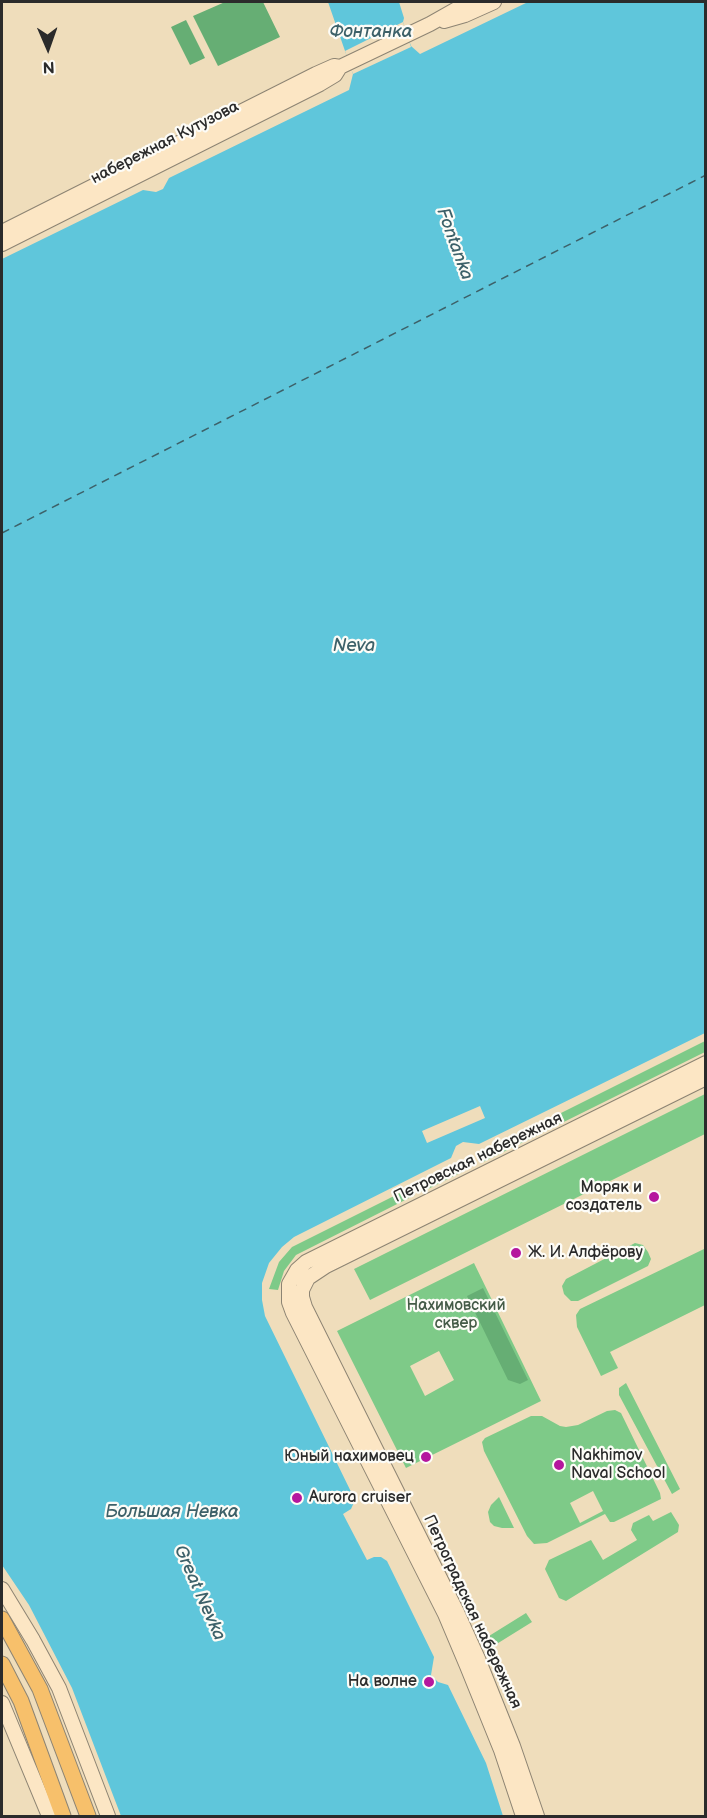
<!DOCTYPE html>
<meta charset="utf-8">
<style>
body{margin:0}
#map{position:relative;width:707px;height:1818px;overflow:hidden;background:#efddbb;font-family:"Balsamiq Sans",sans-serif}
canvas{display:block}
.frame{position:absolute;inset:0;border:3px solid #2b2b2b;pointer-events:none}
.north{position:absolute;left:18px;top:18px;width:60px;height:60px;-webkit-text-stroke:4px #fdfcf7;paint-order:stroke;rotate:178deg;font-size:16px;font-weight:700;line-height:24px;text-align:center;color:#2b2b2b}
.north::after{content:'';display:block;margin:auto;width:21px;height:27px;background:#2b2b2b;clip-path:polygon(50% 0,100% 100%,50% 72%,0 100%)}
</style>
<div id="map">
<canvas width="707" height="1818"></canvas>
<div class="frame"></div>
<div class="north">N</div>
</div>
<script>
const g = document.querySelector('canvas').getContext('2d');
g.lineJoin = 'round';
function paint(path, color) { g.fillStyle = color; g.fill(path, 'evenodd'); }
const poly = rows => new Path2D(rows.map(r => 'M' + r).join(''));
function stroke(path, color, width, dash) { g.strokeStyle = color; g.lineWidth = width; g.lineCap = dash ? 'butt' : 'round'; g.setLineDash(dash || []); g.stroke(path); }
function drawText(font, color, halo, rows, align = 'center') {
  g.font = font + ' "Balsamiq Sans",sans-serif'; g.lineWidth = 4.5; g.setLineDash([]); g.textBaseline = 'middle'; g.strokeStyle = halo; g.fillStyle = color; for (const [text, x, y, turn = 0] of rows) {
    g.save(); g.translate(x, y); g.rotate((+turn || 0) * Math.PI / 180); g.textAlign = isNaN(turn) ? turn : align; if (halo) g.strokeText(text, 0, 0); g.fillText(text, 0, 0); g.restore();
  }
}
const green = poly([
 [705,1041,705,1052,483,1162,479,1154],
 [705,1094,705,1134,370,1300,354,1269],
 [458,1164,462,1172,422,1192,417,1184],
 [410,1188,415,1195,296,1255,284,1271,278,1290,269,1289,279,1262,292,1247],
 [635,1243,643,1245,648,1252,651,1259,648,1266,578,1301,571,1301,564,1294,562,1286,566,1279],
 [704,1249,706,1253,705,1305,610,1352,618,1368,601,1376,577,1327,576,1315,580,1309],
 [474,1263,541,1401,406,1468,337,1331],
 [439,1351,454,1380,425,1396,410,1366],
 [626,1383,680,1489,672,1494,619,1395,619,1388],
 [615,1410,621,1413,660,1493,661,1499,614,1522,610,1522,605,1514,547,1543,534,1544,527,1536,484,1451,482,1442,485,1438,531,1416,542,1416,560,1426,566,1427,578,1425,607,1411],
 [593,1491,603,1511,580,1523,570,1503],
 [499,1497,514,1528,502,1528,494,1526,490,1522,488,1512,491,1505],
 [671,1512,679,1525,678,1532,566,1601,559,1598,545,1569,549,1560,591,1540,603,1560,637,1540,631,1530,633,1523,649,1515,653,1521],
 [526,1613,532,1622,495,1645,489,1636]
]);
const forest = poly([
 [225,2,263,2,280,37,218,66,193,16],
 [186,20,205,58,190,65,171,27],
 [483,1288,528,1380,520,1384,508,1380,467,1296]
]);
const water = poly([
 [328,2,399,2,404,18,403,22,411,46,420,54,528,2,705,2,705,1033,479,1144,463,1142,456,1146,451,1158,294,1237,282,1247,269,1263,262,1283,262,1300,265,1316,355,1500,351,1509,343,1514,367,1560,374,1557,381,1557,387,1561,434,1657,431,1675,438,1682,448,1685,486,1763,503,1816,121,1816,72,1688,29,1605,2,1565,2,259,143,190,156,192,163,189,169,178,349,90,353,74]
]);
const pier = poly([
 [403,22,411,47,353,74,345,51],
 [480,1106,485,1118,427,1143,422,1131]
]);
const ferry = poly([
 [2,533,706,175]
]);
const secondary = poly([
 [444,21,465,15,494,2],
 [2,232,316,74,334,66,340,67,430,24,469,2],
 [2,244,320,84,335,75,340,67],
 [2,1589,33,1640,59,1688,108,1816],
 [2,1703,49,1816],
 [523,1816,501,1750,467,1666,445,1614,293,1313,289,1302,289,1284,297,1270,306,1262,706,1063],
 [537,1816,513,1746,479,1661,456,1610,305,1307,302,1297,302,1290,308,1278,326,1266,706,1078]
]);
const primary = poly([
 [2,1619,40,1689,88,1816],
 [2,1664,21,1701,63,1816]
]);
const markers = [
 [654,1197,6,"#b5179e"],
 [516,1253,6,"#b5179e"],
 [426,1457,6,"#b5179e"],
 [559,1465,6,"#b5179e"],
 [297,1498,6,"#b5179e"],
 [429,1682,6,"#b5179e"]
];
const streetNames = [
 ["набережная Кутузова",165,143,-27],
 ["Петровская набережная",478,1158,-26],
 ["Петроградская набережная",472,1612,65]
];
const poiNames = [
 ["Моряк и",642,1188],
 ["создатель",642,1206],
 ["Ж. И. Алфёрову",528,1253,"left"],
 ["Nakhimov",571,1456,"left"],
 ["Naval School",571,1474,"left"],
 ["Юный нахимовец",414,1457],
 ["Aurora cruiser",309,1498,"left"],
 ["На волне",417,1682]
];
const parkNames = [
 ["Нахимовский",456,1306],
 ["сквер",456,1324]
];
const waterNames = [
 ["Фонтанка",371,32],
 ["Fontanka",454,244,70],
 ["Neva",354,646],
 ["Большая Невка",172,1512],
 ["Great Nevka",199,1593,66]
];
paint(green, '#7eca88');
paint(forest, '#66ae74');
paint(water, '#5fc6db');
paint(pier, '#efddbb');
stroke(ferry, '#3d6169', 1.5, [8, 6]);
stroke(secondary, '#8d8473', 16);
stroke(primary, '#8d8473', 17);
stroke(secondary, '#fce6c4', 14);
stroke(primary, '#f7c06b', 15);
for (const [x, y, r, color] of markers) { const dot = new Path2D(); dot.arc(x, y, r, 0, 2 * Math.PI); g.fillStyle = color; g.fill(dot); stroke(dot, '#fdfcf7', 2); }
drawText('16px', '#2b2b2b', '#fdfcf7', streetNames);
drawText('16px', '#2b2b2b', '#fdfcf7', poiNames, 'right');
drawText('16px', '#445b47', '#fdfcf7', parkNames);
drawText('italic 18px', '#3d6169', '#fdfcf7', waterNames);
</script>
